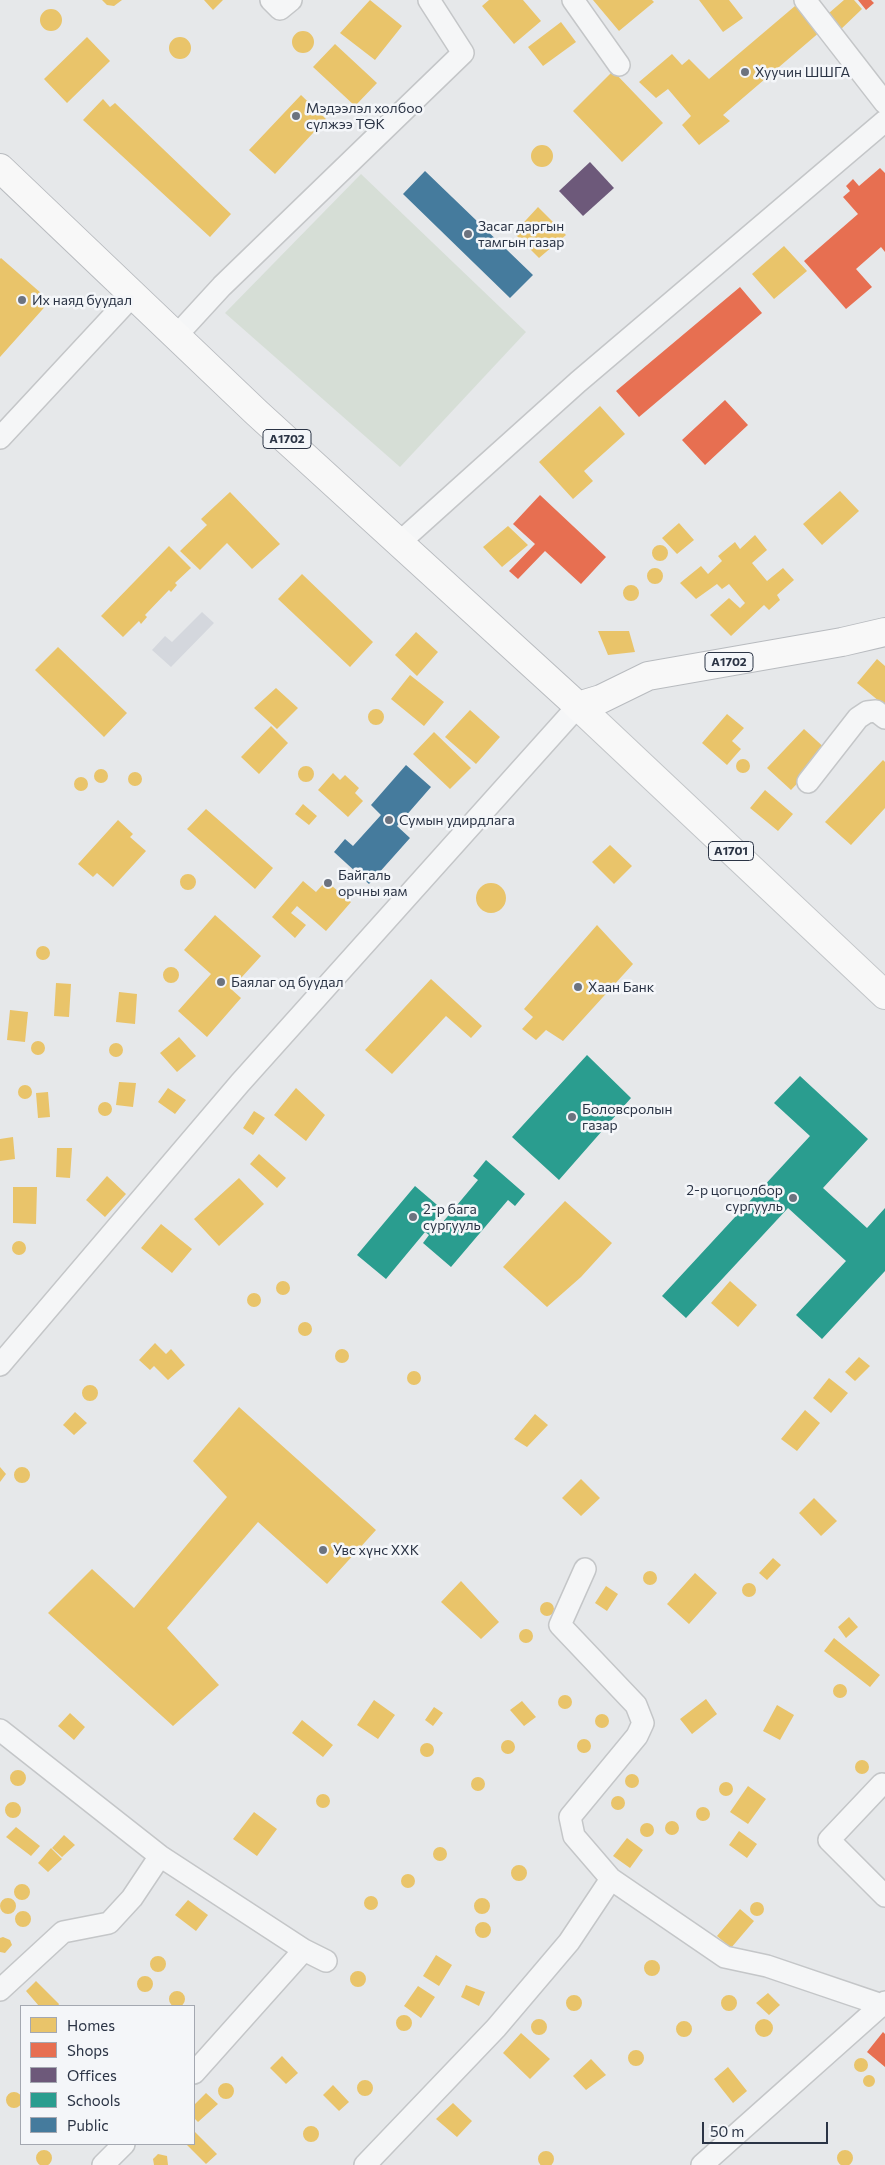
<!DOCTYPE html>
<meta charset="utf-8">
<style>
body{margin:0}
#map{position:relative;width:885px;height:2165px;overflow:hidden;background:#e6e8ea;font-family:Commissioner,sans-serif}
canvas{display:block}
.legend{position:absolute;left:20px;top:2005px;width:175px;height:140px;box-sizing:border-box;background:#f4f6f9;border:1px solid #a4a8b1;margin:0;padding:6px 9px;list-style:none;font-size:15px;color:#2b3445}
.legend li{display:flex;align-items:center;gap:10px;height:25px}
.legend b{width:25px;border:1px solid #a4a8b1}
.scale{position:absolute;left:702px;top:2122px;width:126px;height:22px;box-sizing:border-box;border:2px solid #2b3445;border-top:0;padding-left:6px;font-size:15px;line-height:18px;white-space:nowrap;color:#2b3445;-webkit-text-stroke:4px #f4f6f9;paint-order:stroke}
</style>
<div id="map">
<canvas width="885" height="2165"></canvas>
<ul class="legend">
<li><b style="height:14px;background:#e9c46a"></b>Homes</li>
<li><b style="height:14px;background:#e76f51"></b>Shops</li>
<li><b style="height:14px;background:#6d597a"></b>Offices</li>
<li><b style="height:14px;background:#2a9d8f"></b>Schools</li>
<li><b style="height:14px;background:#457b9d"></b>Public</li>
</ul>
<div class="scale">50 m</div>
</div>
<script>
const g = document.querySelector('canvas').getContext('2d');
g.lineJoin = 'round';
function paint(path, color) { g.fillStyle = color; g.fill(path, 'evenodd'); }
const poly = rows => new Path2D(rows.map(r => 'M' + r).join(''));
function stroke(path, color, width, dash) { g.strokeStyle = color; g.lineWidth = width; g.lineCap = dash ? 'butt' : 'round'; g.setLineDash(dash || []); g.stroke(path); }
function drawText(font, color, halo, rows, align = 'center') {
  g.font = font + ' Commissioner,sans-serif'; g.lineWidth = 5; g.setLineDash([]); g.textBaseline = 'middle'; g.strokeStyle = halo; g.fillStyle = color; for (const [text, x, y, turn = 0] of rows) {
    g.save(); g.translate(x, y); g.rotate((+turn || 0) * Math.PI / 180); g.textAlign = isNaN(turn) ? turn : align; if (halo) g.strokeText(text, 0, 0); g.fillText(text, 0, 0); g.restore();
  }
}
const built = poly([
 [202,612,214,623,171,667,152,650,165,636,172,642]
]);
const green = poly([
 [361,174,526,332,400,467,225,313]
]);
const homes = poly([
 [102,0,122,0,114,6,107,5],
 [204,0,223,0,213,10],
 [370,0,402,26,375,60,340,33],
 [489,0,523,0,541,21,514,44,482,6],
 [593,0,652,0,654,2,619,31],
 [699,0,729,0,743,18,723,32],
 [844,0,854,0,862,9,838,32,825,9,829,13],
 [795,6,821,31,723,115,730,121,699,145,682,125,691,116,668,89,656,98,639,82,672,54,682,65,689,59,709,79],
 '40 20a11 11 0 1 1 22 0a11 11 0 1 1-22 0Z',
 [561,22,576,42,543,66,528,47],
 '292 42a11 11 0 1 1 22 0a11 11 0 1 1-22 0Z',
 [87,37,110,61,67,103,44,79],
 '169 48a11 11 0 1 1 22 0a11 11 0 1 1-22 0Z',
 [335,44,377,83,355,106,313,67],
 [613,71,663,123,622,162,573,111],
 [301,95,326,119,275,174,249,150],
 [103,99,110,107,115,103,231,214,210,237,83,120],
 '531 156a11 11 0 1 1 22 0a11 11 0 1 1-22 0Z',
 [538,207,566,235,539,258,514,233],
 [784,246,807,271,774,299,752,274],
 [1,258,50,301,0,357,0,259],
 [600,406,625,434,584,471,593,481,573,499,539,462],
 [840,491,859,511,822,545,803,524],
 [230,492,280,544,252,569,227,543,200,570,180,551,207,525,201,519],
 [679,523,694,540,677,554,662,538],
 [508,526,528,545,502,567,483,547],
 [755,535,767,550,752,563,767,581,783,568,794,580,777,595,780,600,769,610,764,605,731,636,710,615,729,598,740,608,745,603,729,584,722,589,717,584,696,599,680,583,701,566,708,574,722,561,718,556,735,542,740,549],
 '652 553a8 8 0 1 1 16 0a8 8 0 1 1-16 0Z',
 [169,546,191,568,175,583,177,585,171,592,169,590,145,615,147,617,141,624,139,621,123,637,101,616],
 '647 576a8 8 0 1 1 16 0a8 8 0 1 1-16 0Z',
 [302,574,373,642,350,667,278,599],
 '623 593a8 8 0 1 1 16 0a8 8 0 1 1-16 0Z',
 [598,631,629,631,635,652,608,655],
 [416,632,438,652,417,676,395,655],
 [58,647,127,713,104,737,35,670],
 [877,659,885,666,885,706,857,683],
 [410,675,444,702,424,726,391,699],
 [276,688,298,708,277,729,254,708],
 '368 717a8 8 0 1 1 16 0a8 8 0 1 1-16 0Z',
 [470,710,500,737,476,764,445,737],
 [727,714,744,728,732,741,741,749,727,765,702,743],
 [271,726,288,743,259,774,241,757],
 [804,729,828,751,791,790,767,768],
 [434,732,471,768,450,789,413,754],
 '736 766a7 7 0 1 1 14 0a7 7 0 1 1-14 0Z',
 [883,760,885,762,885,808,851,845,825,822],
 '298 774a8 8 0 1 1 16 0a8 8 0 1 1-16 0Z',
 '94 776a7 7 0 1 1 14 0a7 7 0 1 1-14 0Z',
 '128 779a7 7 0 1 1 14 0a7 7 0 1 1-14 0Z',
 [333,773,340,780,345,775,359,788,355,793,363,801,348,817,318,790],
 '74 784a7 7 0 1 1 14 0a7 7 0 1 1-14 0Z',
 [765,790,793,814,778,831,750,808],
 [303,804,317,816,309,825,295,814],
 [206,809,273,868,255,889,187,829],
 [118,820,133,834,130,837,146,851,113,887,97,873,93,877,78,864],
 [610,845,632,866,614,884,592,862],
 '180 882a8 8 0 1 1 16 0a8 8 0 1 1-16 0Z',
 [303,881,316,892,326,881,351,902,326,931,297,906,291,913,306,925,295,938,272,917],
 '476 898a15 15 0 1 1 30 0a15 15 0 1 1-30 0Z',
 [215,915,261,956,231,989,241,998,207,1037,178,1011,211,974,184,950],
 [597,925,633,964,563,1041,546,1030,536,1040,522,1029,533,1017,524,1009],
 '36 953a7 7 0 1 1 14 0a7 7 0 1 1-14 0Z',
 '163 975a8 8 0 1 1 16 0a8 8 0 1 1-16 0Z',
 [431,979,482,1026,471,1038,446,1016,392,1074,365,1050],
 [56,983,71,984,69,1017,54,1016],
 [119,992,137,994,135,1024,116,1022],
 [10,1010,28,1012,25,1042,7,1040],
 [179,1037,196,1056,177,1072,160,1053],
 '31 1048a7 7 0 1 1 14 0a7 7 0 1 1-14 0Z',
 '109 1050a7 7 0 1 1 14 0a7 7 0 1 1-14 0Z',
 [119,1082,136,1083,133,1107,116,1105],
 '18 1092a7 7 0 1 1 14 0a7 7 0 1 1-14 0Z',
 [168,1088,186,1100,175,1114,158,1102],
 [296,1088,325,1115,306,1141,274,1115],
 [48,1092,50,1117,38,1118,36,1093],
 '98 1109a7 7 0 1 1 14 0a7 7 0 1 1-14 0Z',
 [254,1111,265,1118,253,1135,243,1128],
 [13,1137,15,1159,0,1161,0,1139],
 [57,1148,72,1148,70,1178,56,1177],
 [259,1154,286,1178,277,1188,250,1164],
 [107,1176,126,1194,105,1217,86,1200],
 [239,1178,264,1204,219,1246,194,1219],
 [13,1187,37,1187,36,1224,13,1223],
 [565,1201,612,1243,581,1277,547,1307,503,1267],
 [161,1224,192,1249,172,1273,141,1248],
 '12 1248a7 7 0 1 1 14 0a7 7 0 1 1-14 0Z',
 '276 1288a7 7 0 1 1 14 0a7 7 0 1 1-14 0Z',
 [730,1281,757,1305,738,1327,711,1303],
 '247 1300a7 7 0 1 1 14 0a7 7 0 1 1-14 0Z',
 '298 1329a7 7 0 1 1 14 0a7 7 0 1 1-14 0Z',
 [155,1343,166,1354,171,1349,185,1365,168,1380,154,1366,150,1370,139,1360],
 '335 1356a7 7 0 1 1 14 0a7 7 0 1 1-14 0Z',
 [859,1357,870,1366,855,1381,845,1372],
 '407 1378a7 7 0 1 1 14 0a7 7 0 1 1-14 0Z',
 [829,1378,848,1393,831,1413,813,1398],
 '82 1393a8 8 0 1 1 16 0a8 8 0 1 1-16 0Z',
 [239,1407,376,1530,327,1584,258,1522,167,1628,219,1685,173,1726,48,1613,92,1569,134,1608,227,1497,193,1461],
 [805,1410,820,1423,797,1451,781,1439],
 [75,1412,87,1423,74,1435,63,1425],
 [535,1414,548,1425,527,1447,514,1439],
 '14 1475a8 8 0 1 1 16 0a8 8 0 1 1-16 0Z',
 [0,1467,6,1474,0,1482],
 [581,1479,600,1498,581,1516,562,1498],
 [814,1498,837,1521,821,1536,799,1513],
 [773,1558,781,1565,767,1580,759,1573],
 '643 1578a7 7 0 1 1 14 0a7 7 0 1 1-14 0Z',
 [695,1573,717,1593,689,1624,667,1604],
 [461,1581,499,1622,481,1639,441,1602],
 '742 1590a7 7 0 1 1 14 0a7 7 0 1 1-14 0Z',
 [606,1586,618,1594,607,1611,595,1603],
 '540 1609a7 7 0 1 1 14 0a7 7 0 1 1-14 0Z',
 [849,1617,858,1627,846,1638,838,1627],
 '519 1636a7 7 0 1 1 14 0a7 7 0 1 1-14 0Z',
 [834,1638,880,1675,870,1687,824,1651],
 '833 1691a7 7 0 1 1 14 0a7 7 0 1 1-14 0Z',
 '558 1702a7 7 0 1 1 14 0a7 7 0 1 1-14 0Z',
 [706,1699,717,1714,692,1734,680,1719],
 [374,1700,395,1715,378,1739,357,1725],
 [522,1701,536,1717,524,1726,510,1710],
 [777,1705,794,1715,780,1740,763,1731],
 [434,1707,443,1713,433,1726,425,1720],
 [70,1713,85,1727,74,1740,58,1726],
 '595 1721a7 7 0 1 1 14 0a7 7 0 1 1-14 0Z',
 [302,1720,333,1745,323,1757,292,1733],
 '577 1746a7 7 0 1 1 14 0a7 7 0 1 1-14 0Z',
 '501 1747a7 7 0 1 1 14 0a7 7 0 1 1-14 0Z',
 '420 1750a7 7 0 1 1 14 0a7 7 0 1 1-14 0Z',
 '855 1767a7 7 0 1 1 14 0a7 7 0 1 1-14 0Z',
 '10 1778a8 8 0 1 1 16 0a8 8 0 1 1-16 0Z',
 '625 1781a7 7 0 1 1 14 0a7 7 0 1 1-14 0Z',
 '471 1784a7 7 0 1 1 14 0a7 7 0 1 1-14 0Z',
 '719 1789a7 7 0 1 1 14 0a7 7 0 1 1-14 0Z',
 [748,1786,766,1799,748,1824,730,1812],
 '316 1801a7 7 0 1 1 14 0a7 7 0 1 1-14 0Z',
 '611 1803a7 7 0 1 1 14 0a7 7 0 1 1-14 0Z',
 '5 1810a8 8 0 1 1 16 0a8 8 0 1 1-16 0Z',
 '696 1814a7 7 0 1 1 14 0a7 7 0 1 1-14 0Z',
 [254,1812,277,1829,257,1856,233,1839],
 '665 1828a7 7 0 1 1 14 0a7 7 0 1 1-14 0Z',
 '640 1830a7 7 0 1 1 14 0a7 7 0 1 1-14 0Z',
 [16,1827,40,1846,31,1856,6,1837],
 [739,1831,757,1844,747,1858,729,1845],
 [64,1835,75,1845,62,1857,52,1848],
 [627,1838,643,1850,630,1868,613,1856],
 '433 1854a7 7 0 1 1 14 0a7 7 0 1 1-14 0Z',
 [51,1848,62,1859,48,1872,38,1863],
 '511 1873a8 8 0 1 1 16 0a8 8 0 1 1-16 0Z',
 '401 1881a7 7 0 1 1 14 0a7 7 0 1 1-14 0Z',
 '14 1892a8 8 0 1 1 16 0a8 8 0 1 1-16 0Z',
 '364 1903a7 7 0 1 1 14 0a7 7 0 1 1-14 0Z',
 '474 1906a8 8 0 1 1 16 0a8 8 0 1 1-16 0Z',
 '0 1906a8 8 0 1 1 16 0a8 8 0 1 1-16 0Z',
 [188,1900,208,1915,196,1931,175,1915],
 '750 1909a7 7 0 1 1 14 0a7 7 0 1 1-14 0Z',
 [740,1909,754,1921,731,1948,717,1936],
 '15 1919a8 8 0 1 1 16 0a8 8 0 1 1-16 0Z',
 '475 1930a8 8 0 1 1 16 0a8 8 0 1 1-16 0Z',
 [3,1937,10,1940,12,1945,5,1953,0,1952,0,1938],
 [436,1955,452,1965,439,1986,423,1976],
 '150 1964a8 8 0 1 1 16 0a8 8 0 1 1-16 0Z',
 '644 1968a8 8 0 1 1 16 0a8 8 0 1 1-16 0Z',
 '350 1979a8 8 0 1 1 16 0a8 8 0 1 1-16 0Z',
 '137 1984a8 8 0 1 1 16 0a8 8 0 1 1-16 0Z',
 [36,1981,59,2004,58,2006,39,2006,26,1991],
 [466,1985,485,1992,479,2006,461,1997],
 [418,1986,435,1997,421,2018,404,2006],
 '169 1999a8 8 0 1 1 16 0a8 8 0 1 1-16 0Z',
 [768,1993,780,2005,769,2015,756,2003],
 '721 2003a8 8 0 1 1 16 0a8 8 0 1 1-16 0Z',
 '566 2003a8 8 0 1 1 16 0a8 8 0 1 1-16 0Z',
 '396 2023a8 8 0 1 1 16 0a8 8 0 1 1-16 0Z',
 '531 2027a8 8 0 1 1 16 0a8 8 0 1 1-16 0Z',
 '755 2028a9 9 0 1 1 18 0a9 9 0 1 1-18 0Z',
 '676 2029a8 8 0 1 1 16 0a8 8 0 1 1-16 0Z',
 [521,2033,550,2059,530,2079,503,2053],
 '628 2058a8 8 0 1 1 16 0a8 8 0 1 1-16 0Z',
 [282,2056,298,2073,286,2084,270,2068],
 '854 2065a7 7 0 1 1 14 0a7 7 0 1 1-14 0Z',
 [591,2059,606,2075,586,2090,573,2076],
 [728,2067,747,2091,733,2103,714,2079],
 '863 2081a6 6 0 1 1 12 0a6 6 0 1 1-12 0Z',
 '357 2088a8 8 0 1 1 16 0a8 8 0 1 1-16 0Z',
 '218 2091a8 8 0 1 1 16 0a8 8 0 1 1-16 0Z',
 [333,2085,349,2102,339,2111,323,2095],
 '6 2100a8 8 0 1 1 16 0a8 8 0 1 1-16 0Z',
 [206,2093,218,2104,198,2122,194,2118,194,2105],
 [453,2103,472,2121,457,2137,436,2119],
 '303 2134a8 8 0 1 1 16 0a8 8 0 1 1-16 0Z',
 [194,2131,217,2154,206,2164,186,2144,194,2144],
 '36 2158a8 8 0 1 1 16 0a8 8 0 1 1-16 0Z',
 '837 2158a8 8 0 1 1 16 0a8 8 0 1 1-16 0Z',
 '538 2159a8 8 0 1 1 16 0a8 8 0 1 1-16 0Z',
 [158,2154,167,2156,168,2165,154,2165,153,2159]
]);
const shops = poly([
 [858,0,871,0,874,3,866,10],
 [880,168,885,173,885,252,881,247,856,269,872,287,846,309,804,261,858,214,843,197,850,191,846,186,853,179,859,186],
 [740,287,762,313,639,417,616,391],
 [725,400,748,425,705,465,682,440],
 [540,495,606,557,581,584,545,551,518,579,509,571,535,544,513,524],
 [883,2032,885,2034,885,2067,867,2052]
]);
const offices = poly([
 [590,162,614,188,583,216,559,191]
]);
const schools = poly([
 [587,1055,631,1098,559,1180,512,1137],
 [800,1076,868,1139,823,1188,867,1228,885,1208,885,1271,822,1339,796,1315,846,1261,788,1208,686,1318,662,1296,810,1136,774,1103],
 [486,1160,525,1194,515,1206,508,1200,451,1267,423,1243,429,1235,425,1232,386,1279,357,1255,415,1186,443,1210,431,1224,437,1229,478,1180,473,1176]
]);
const public = poly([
 [425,171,533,275,510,298,403,194],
 [406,765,431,787,397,826,410,838,369,884,334,852,345,839,353,846,381,815,371,805]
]);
const minor = poly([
 [271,0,280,9,291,0],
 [573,0,619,65],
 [805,0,885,103],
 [177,335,222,286,463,53,429,0],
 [0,438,132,296],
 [400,542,578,382,885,121],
 [808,782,858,718,867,712,876,711,885,718],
 [0,1365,240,1083,578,706],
 [585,1569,560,1625,636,1705,643,1723,637,1736,570,1817,574,1836,611,1879,725,1957,767,1966,885,2006],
 [0,1730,160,1856,304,1950,326,1961],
 [882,1784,829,1840,885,1896],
 [0,1990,63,1932,109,1923,132,1898,160,1856],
 [194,2073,304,1950],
 [103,2165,124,2144],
 [365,2165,496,2028,569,1942,611,1879],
 [702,2165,885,2002]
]);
const major = poly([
 [578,706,885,995]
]);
const highway = poly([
 [0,168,257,413,578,706,601,699,648,676,842,642,885,632]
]);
const markers = [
 [745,72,5,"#6c737f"],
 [296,116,5,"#6c737f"],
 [468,234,5,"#6c737f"],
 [22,300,5,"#6c737f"],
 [389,820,5,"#6c737f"],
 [328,883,5,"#6c737f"],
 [221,982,5,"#6c737f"],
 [578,987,5,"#6c737f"],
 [572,1117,5,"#6c737f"],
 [793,1198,5,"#6c737f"],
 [413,1217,5,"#6c737f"],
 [323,1550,5,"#6c737f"]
];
const shields = [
 [287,439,48],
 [729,662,48],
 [731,851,45]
];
const shieldNames = [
 ["A1702",287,439],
 ["A1702",729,662],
 ["A1701",731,851]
];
const poiNames = [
 ["Хуучин ШШГА",755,72],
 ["Мэдээлэл холбоо",306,108],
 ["сүлжээ ТӨК",306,124],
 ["Засаг даргын",478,226],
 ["тамгын газар",478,242],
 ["Их наяд буудал",32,300],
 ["Сумын удирдлага",399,820],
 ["Байгаль",338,875],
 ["орчны яам",338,891],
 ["Баялаг од буудал",231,982],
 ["Хаан Банк",588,987],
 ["Боловсролын",582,1109],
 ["газар",582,1125],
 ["2-р цогцолбор",783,1190,"right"],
 ["сургууль",783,1206,"right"],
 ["2-р бага",423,1209],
 ["сургууль",423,1225],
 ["Увс хүнс ХХК",333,1550]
];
paint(built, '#d4d7dd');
paint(green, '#d6ded6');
paint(homes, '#e9c46a');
paint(shops, '#e76f51');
paint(offices, '#6d597a');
paint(schools, '#2a9d8f');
paint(public, '#457b9d');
stroke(minor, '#c4c6c8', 24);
stroke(major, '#c2c5c8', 30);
stroke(highway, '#b8bbbf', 30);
stroke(minor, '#f5f6f7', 21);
stroke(major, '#f8f8f8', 28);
stroke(highway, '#f8f8f8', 28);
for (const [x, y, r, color] of markers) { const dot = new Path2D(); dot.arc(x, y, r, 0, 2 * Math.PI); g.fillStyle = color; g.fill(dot); stroke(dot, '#f4f6f9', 2); }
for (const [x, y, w] of shields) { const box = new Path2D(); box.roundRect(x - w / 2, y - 9.5, w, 19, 4); g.fillStyle = '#f4f6f9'; g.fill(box); stroke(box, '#2b3445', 1); }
drawText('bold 12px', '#2b3445', null, shieldNames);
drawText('14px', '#2b3445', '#f4f6f9', poiNames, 'left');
</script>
